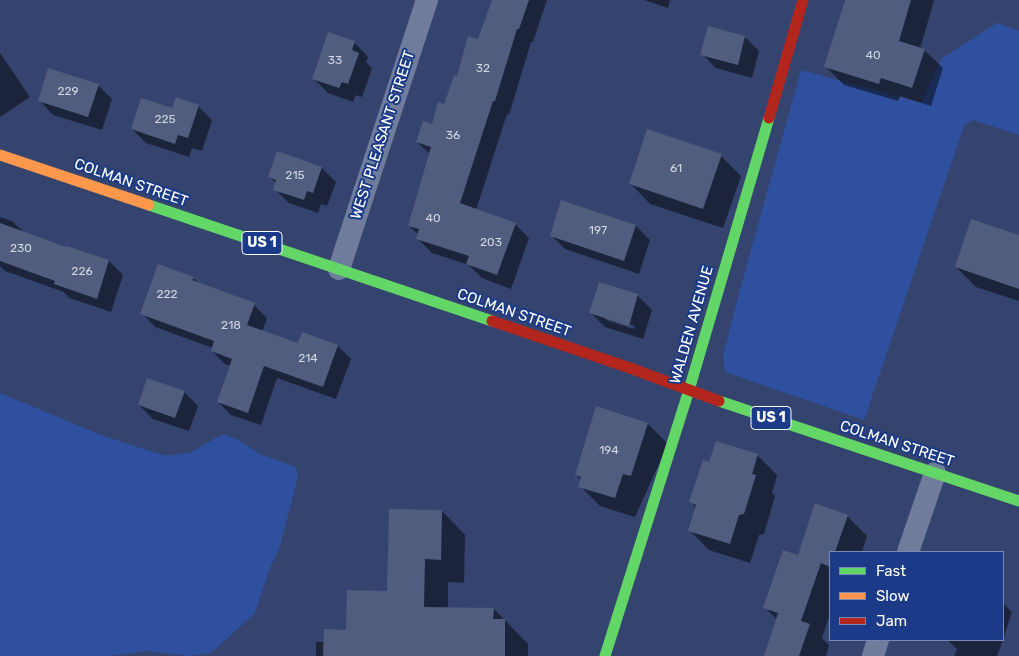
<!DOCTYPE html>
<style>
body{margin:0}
#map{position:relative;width:1019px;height:656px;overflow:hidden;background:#34446e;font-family:Rubik,sans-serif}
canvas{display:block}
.legend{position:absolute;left:829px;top:551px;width:175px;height:90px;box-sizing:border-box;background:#1b3a87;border:1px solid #7689b7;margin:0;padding:6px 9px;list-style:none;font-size:15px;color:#fff}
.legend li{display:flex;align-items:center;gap:10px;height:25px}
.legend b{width:25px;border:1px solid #7689b7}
</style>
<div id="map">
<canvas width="1019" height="656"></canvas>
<ul class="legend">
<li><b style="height:6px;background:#63d668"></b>Fast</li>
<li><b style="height:6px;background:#ff974d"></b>Slow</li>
<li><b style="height:6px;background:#b3261e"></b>Jam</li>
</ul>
</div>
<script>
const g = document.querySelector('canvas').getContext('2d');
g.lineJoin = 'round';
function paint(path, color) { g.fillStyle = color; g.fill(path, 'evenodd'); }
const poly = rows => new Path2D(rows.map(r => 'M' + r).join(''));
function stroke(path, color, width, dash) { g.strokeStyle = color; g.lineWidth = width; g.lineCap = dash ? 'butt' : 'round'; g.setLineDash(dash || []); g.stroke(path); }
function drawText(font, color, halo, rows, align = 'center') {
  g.font = font + ' Rubik,sans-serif'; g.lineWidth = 4; g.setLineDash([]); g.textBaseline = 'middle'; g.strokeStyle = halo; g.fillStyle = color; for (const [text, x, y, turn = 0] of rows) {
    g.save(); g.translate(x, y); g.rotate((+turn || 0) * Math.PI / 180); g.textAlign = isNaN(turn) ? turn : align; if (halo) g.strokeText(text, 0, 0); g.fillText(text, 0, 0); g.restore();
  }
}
const green = poly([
 [997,23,1019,31,1019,135,973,120,964,126,864,420,725,372,723,356,739,293,801,70,921,103,941,59],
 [0,393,106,437,163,455,173,455,192,452,217,437,225,435,235,438,260,454,296,467,298,477,280,546,268,573,255,613,211,653,190,656,147,651,109,656,0,656]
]);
const shadow = poly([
 [493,0,547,0,533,42,531,42,509,115,507,114,476,210,515,224,529,238,511,289,482,278,469,265,432,253,418,239,419,235,409,226,430,154,417,142,433,125,445,106,458,78,479,41],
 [644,0,670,0,668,8],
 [845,0,934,0,920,49,924,50,943,68,931,106,900,96,898,101,844,85,825,66],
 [709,28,745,37,759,51,752,78,716,68,702,54],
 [354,42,368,57,366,62,372,68,362,97,356,95,353,102,328,93,314,79],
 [0,53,30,97,0,117],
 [98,85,112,99,102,130,53,115,39,100],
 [198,106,212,120,202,151,192,148,189,157,146,143,132,129,173,109],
 [721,156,741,176,723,228,650,204,630,183],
 [322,168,336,182,327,206,321,204,318,213,289,203,275,189,277,184,270,177],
 [0,217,12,221,24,233,67,249,68,247,109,261,123,275,111,312,69,298,64,292,5,271,0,266],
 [636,226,650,240,639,274,565,249,551,235],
 [1019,236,1019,301,976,287,956,267],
 [193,278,200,284,254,305,267,318,262,332,299,344,303,334,338,346,351,359,336,399,277,378,261,425,231,415,218,402,231,366,225,364,212,351,213,348,155,327,142,313],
 [600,284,638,296,652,310,643,339,605,327,591,313],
 [606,317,635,326,634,329,606,320],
 [184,392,198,406,189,431,153,419,139,405],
 [648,424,668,444,635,517,600,506,580,486,581,480,576,475],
 [757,455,777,475,772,493,775,496,764,534,759,535,750,563,709,550,689,530,696,508,691,502],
 [442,511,465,535,464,583,448,582,448,608,494,609,528,644,528,656,316,656,316,642,325,642,347,631,389,592],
 [847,516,867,536,862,552,830,552,830,614,822,638,829,645,826,656,765,656,777,620,765,607,799,557],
 [1003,603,1012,612,1003,640],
 [947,640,1003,640,997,656,954,656,957,649]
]);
const building = poly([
 [492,0,529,0,519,29,517,29,495,101,493,101,460,203,516,223,497,275,466,264,469,256,416,239,419,229,408,226,431,147,416,142,423,121,432,124,438,102,444,104,454,76,457,76,468,36,478,39],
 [845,0,911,0,899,41,925,49,912,88,881,78,879,84,824,67],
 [708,26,745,36,738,65,700,55],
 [328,32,355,41,352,50,359,53,348,84,342,82,339,88,312,79],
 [48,68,99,84,88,117,38,101],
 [176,97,199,105,188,138,178,135,175,144,131,129,141,98,172,108],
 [647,129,722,154,703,209,629,184],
 [277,151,322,167,313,193,307,191,304,200,273,190,276,180,268,177],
 [561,200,636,225,624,261,550,236],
 [971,219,1019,235,1019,289,955,267],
 [0,223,66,247,67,246,109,260,97,299,54,284,55,281,0,261],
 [158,264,194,277,192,280,255,303,247,325,298,343,302,332,338,345,323,387,264,366,248,413,217,402,232,359,211,351,214,341,140,314],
 [599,282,638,294,629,326,589,313],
 [147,378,185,391,175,418,138,405],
 [596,406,648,423,631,476,623,474,615,498,578,487,581,477,575,475],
 [716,441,758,454,752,474,756,475,744,514,739,515,730,544,688,531,696,505,689,502,703,460,709,462],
 [815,503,848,515,835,552,830,552,830,567,821,563,801,621,810,624,799,656,764,656,778,613,763,608,783,550,798,555],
 [389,509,442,510,441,560,425,559,424,607,494,608,493,619,505,619,505,656,323,656,324,629,346,630,347,590,387,591]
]);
const street = poly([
 [339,269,427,0],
 [908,552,935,473],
 [873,656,878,640]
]);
const fast = poly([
 [149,205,492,321],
 [719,401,1019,501],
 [605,656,689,390,769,118]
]);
const slow = poly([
 [0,155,149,205]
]);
const jam = poly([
 [769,118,803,0],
 [492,321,630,368,719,401]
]);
const numberNames = [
 ["40",873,56],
 ["33",335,61],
 ["32",483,69],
 ["229",68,92],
 ["225",165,120],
 ["36",453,136],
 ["61",676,169],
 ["215",295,176],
 ["40",433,219],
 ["197",598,231],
 ["203",491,243],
 ["230",21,249],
 ["226",82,272],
 ["222",167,295],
 ["218",231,326],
 ["214",308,359],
 ["194",609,451]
];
const shields = [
 [262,243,40],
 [771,418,40]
];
const shieldNames = [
 ["US 1",262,243],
 ["US 1",771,418]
];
const streetNames = [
 ["WEST PLEASANT STREET",383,135,-72],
 ["COLMAN STREET",131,183,19],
 ["COLMAN STREET",514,313,19],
 ["WALDEN AVENUE",692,325,-74],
 ["COLMAN STREET",897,444,18]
];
paint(green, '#2f509e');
paint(shadow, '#0007');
paint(building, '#505d7f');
stroke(street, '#707c9c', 22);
stroke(fast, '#63d668', 11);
stroke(slow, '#ff974d', 11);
stroke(jam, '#b3261e', 11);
drawText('12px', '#d3d6df', null, numberNames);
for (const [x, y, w] of shields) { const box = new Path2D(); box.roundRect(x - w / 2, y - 11.5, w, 23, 4); g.fillStyle = '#1b3a87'; g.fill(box); stroke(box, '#fff', 1); }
drawText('bold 14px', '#fff', null, shieldNames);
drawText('15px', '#fff', '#1b3a87', streetNames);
</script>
